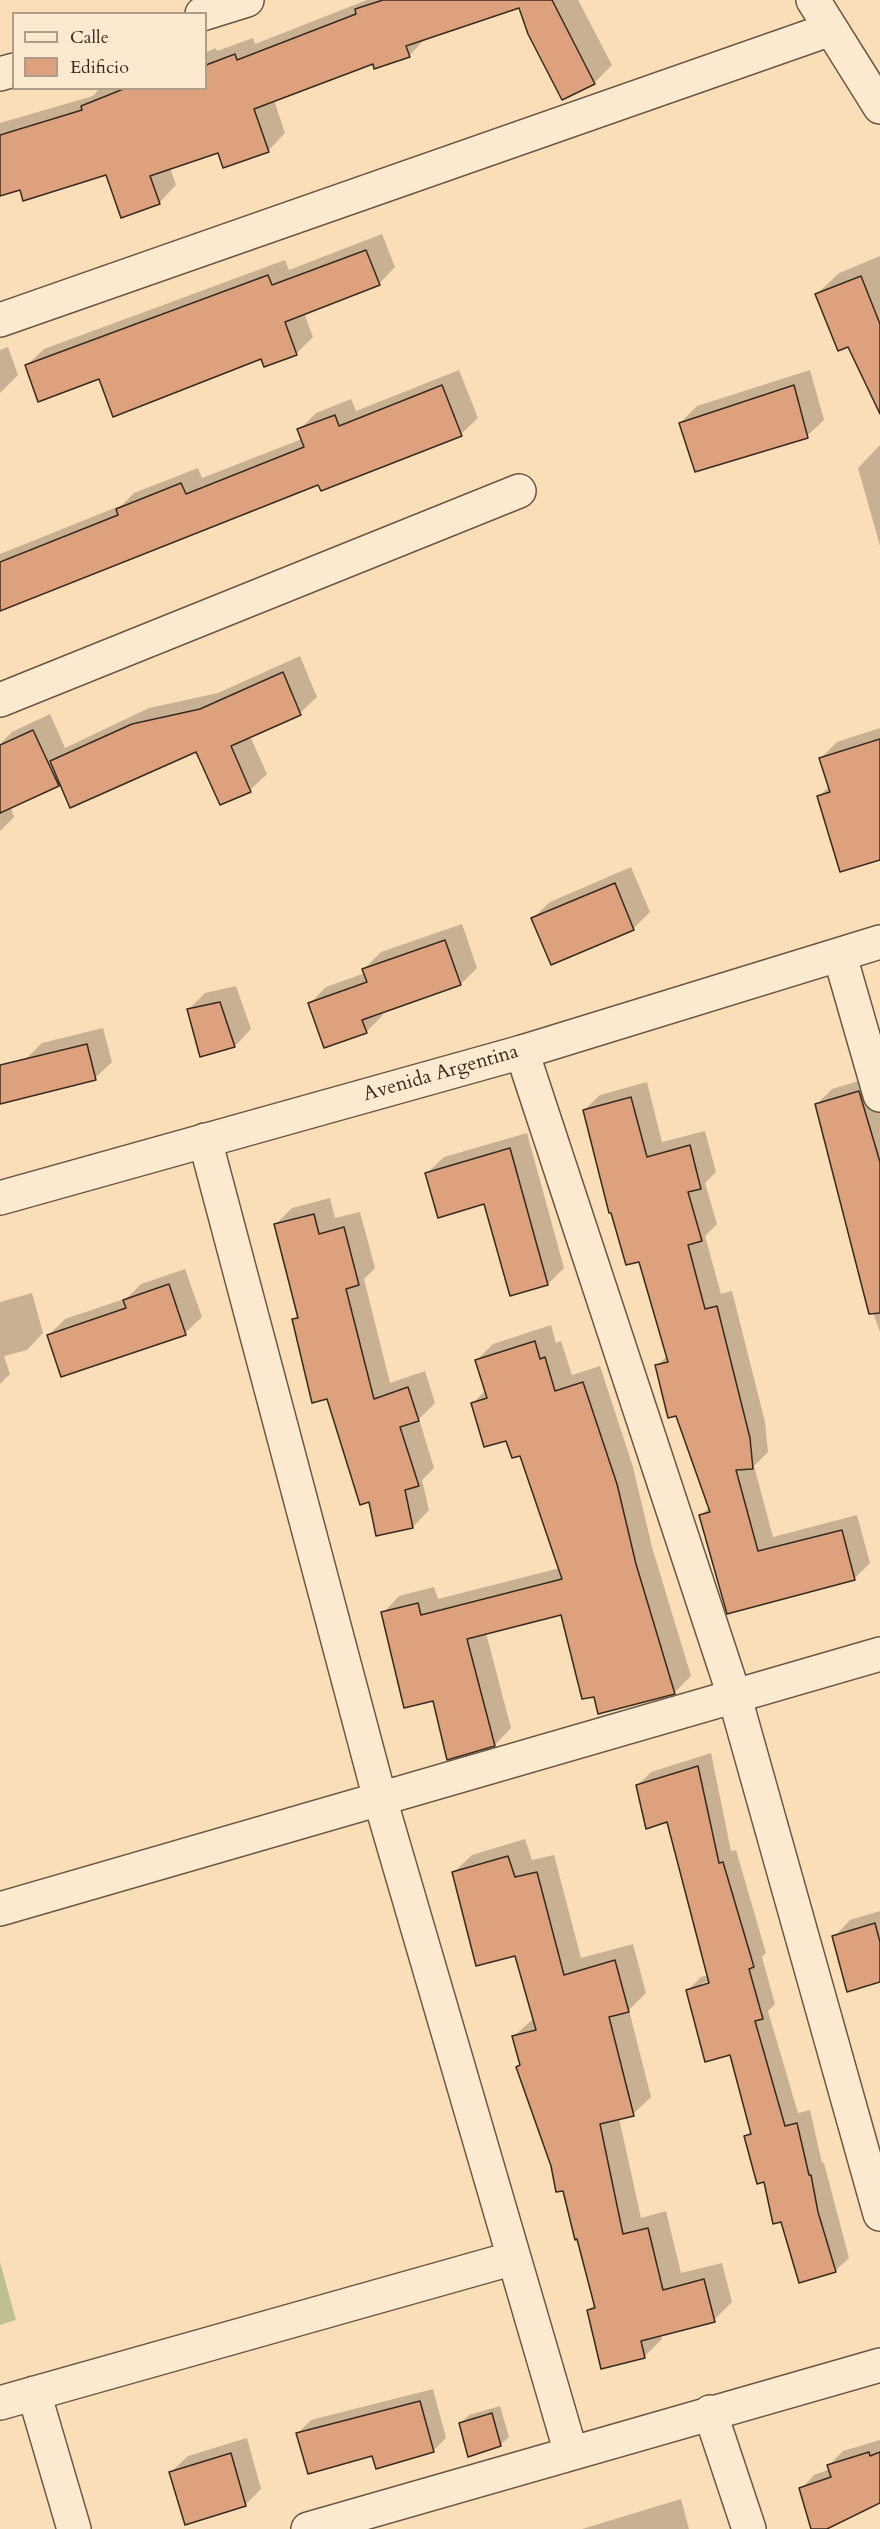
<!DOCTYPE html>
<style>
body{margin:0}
#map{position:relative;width:880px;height:2529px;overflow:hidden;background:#fadeb7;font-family:Cardo,serif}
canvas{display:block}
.legend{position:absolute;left:12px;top:12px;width:195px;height:78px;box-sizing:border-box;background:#fcead0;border:2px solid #ad9d89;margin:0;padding:8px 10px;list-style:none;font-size:18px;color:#372a1e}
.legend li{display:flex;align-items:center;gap:12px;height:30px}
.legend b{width:30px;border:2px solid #ad9d89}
</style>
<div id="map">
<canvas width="880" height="2529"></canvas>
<ul class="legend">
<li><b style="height:8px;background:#fcead0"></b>Calle</li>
<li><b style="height:16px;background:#dda17e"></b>Edificio</li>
</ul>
</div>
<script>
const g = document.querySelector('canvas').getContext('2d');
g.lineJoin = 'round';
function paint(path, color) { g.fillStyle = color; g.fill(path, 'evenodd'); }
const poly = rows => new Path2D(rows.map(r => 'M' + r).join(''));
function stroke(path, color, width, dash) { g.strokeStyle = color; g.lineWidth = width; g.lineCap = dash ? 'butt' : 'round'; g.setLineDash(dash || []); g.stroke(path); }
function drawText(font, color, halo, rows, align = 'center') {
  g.font = font + ' Cardo,serif'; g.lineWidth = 4.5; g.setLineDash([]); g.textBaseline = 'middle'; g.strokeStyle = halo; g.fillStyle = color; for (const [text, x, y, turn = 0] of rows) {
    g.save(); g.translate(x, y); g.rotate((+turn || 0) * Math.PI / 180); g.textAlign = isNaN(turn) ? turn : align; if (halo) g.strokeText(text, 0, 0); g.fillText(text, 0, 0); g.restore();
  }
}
const green = poly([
 [0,2262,16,2320,0,2325]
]);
const shadow = poly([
 [367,0,578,0,612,65,594,83,520,6,426,38,409,56,374,61,274,100,285,133,268,151,218,151,170,168,176,185,159,203,106,174,21,188,0,194,0,123,93,96,100,88,206,88,206,52,216,48,217,51,253,38,255,44],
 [382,234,395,267,379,284,304,313,313,337,297,353,265,365,262,357,100,377,27,365,44,349,285,260,289,270],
 [880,256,880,411,849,345,817,294,839,273],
 [8,347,18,375,0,393,0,350],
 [459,370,478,418,461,434,319,483,0,603,0,554,122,505,134,493,198,468,202,478,302,439,299,430,316,413,351,399,356,411],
 [810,370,824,420,807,436,680,423,697,406],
 [879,446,880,446,880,546,858,468],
 [300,656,317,697,300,713,250,736,267,774,250,790,197,750,61,782,11,807,14,817,0,831,0,744,12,732,50,714,65,748,149,708,218,693],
 [880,728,880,858,819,796,830,786,821,758,837,742],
 [631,867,650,912,633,929,533,918,550,902],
 [462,924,477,968,461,984,381,1012,383,1015,366,1032,310,1003,326,987,365,973,364,969,381,952],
 [236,986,251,1029,235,1046,201,1055,189,1009,205,993],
 [103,1028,112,1062,95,1078,25,1060,42,1043],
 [875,1076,880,1093,880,1332,863,1285,816,1105,832,1089],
 [647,1082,662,1142,705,1131,716,1172,705,1183,717,1224,705,1236,721,1294,732,1291,765,1422,768,1452,754,1466,773,1537,857,1515,870,1563,855,1578,728,1612,700,1516,710,1507,657,1366,668,1355,640,1260,584,1110,600,1095],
 [527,1133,564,1268,548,1284,485,1203,427,1173,444,1157],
 [330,1198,335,1218,360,1212,375,1268,364,1279,390,1383,425,1371,435,1403,419,1419,434,1468,422,1480,429,1510,413,1527,370,1500,293,1320,299,1314,275,1225,292,1208],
 [185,1269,202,1317,185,1333,49,1335,65,1319,127,1298,141,1284],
 [32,1293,43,1333,27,1350,4,1356,10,1374,0,1384,0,1302],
 [551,1325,556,1343,561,1341,572,1375,600,1366,633,1467,652,1547,691,1676,674,1693,596,1695,563,1613,486,1633,511,1728,495,1745,448,1758,434,1699,383,1613,399,1596,434,1587,438,1599,560,1568,521,1454,473,1403,486,1390,477,1360,493,1344],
 [711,1753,731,1851,736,1850,766,1953,762,1957,775,2004,768,2011,798,2113,810,2110,822,2163,824,2163,849,2258,835,2271,765,2180,746,2136,751,2131,731,2054,688,1990,701,1977,709,1975,668,1821,638,1785,651,1772],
 [716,1979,701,1987,701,1984],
 [525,1839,532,1860,554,1855,581,1958,633,1944,646,1993,629,2010,651,2097,633,2114,619,2118,641,2218,666,2211,681,2273,722,2263,732,2302,714,2320,661,2334,662,2339,644,2357,588,2310,595,2304,564,2189,552,2166,518,2067,521,2064,513,2037,534,2018,516,1954,454,1872,472,1855],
 [880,1911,880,1981,834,1937,850,1920],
 [433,2389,446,2438,433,2451,373,2454,298,2433,311,2420],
 [500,2406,509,2437,500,2445,460,2423,469,2415],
 [247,2438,261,2489,245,2505,171,2472,188,2456],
 [880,2440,880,2502,823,2529,813,2529,801,2489,814,2475,830,2469,829,2465,843,2451],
 [681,2499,689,2529,582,2529]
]);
const building = poly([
 [383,0,552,0,595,84,562,100,528,34,519,8,406,46,410,57,374,69,373,64,254,109,269,152,223,168,218,153,150,176,160,204,121,218,106,175,23,201,20,190,0,196,0,135,82,110,81,106,126,88,206,88,206,65,235,54,237,60,356,14,355,9,383,0],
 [366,250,380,285,285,322,297,355,264,367,261,359,113,417,99,379,38,402,25,365,268,275,272,285,366,250],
 [861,276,880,324,880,414,848,347,838,351,815,294,861,276],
 [442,385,462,436,321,491,318,485,0,611,0,562,118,515,116,509,181,483,186,494,304,447,297,429,335,415,339,426,442,385],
 [794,385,808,438,695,472,679,423,794,385],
 [283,672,301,715,231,746,251,792,220,805,196,752,70,808,50,761,132,724,200,709,283,672],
 [33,730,59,786,0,813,0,745,33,730],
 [880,739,880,860,840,872,817,796,830,792,819,758,880,739],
 [615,883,634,930,551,965,531,918,615,883],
 [445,940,461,985,362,1020,367,1033,324,1048,308,1003,367,982,362,969,445,940],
 [220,1002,235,1047,200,1057,187,1009,220,1002],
 [87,1044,96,1080,0,1104,0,1065,87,1044],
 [859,1091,880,1162,880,1313,869,1314,815,1104,859,1091],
 [631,1097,647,1157,690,1145,701,1189,688,1192,702,1241,688,1245,705,1309,717,1306,750,1438,753,1469,736,1470,758,1551,842,1530,855,1580,727,1614,699,1515,710,1512,676,1416,668,1418,655,1365,668,1362,639,1262,626,1265,611,1213,609,1213,583,1110,631,1097],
 [510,1148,548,1285,510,1296,484,1204,438,1218,425,1173,510,1148],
 [314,1214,319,1234,344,1227,359,1285,346,1289,374,1399,408,1387,419,1421,400,1427,419,1486,405,1490,413,1528,376,1536,369,1502,360,1505,327,1399,312,1403,292,1319,298,1318,274,1224,314,1214],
 [169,1284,186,1335,61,1377,47,1335,126,1308,123,1300,169,1284],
 [535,1341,540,1359,545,1357,555,1391,583,1382,617,1484,636,1564,675,1694,598,1714,594,1697,582,1699,561,1615,467,1639,495,1746,447,1760,433,1701,404,1708,381,1612,418,1603,421,1615,562,1579,520,1456,512,1458,506,1441,484,1447,471,1403,487,1398,475,1360,535,1341],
 [698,1766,719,1863,723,1862,754,1967,749,1969,763,2019,755,2021,785,2126,797,2123,809,2175,811,2175,818,2212,836,2272,799,2283,781,2222,773,2224,764,2182,757,2184,744,2136,751,2134,730,2055,705,2062,686,1990,709,1983,667,1822,646,1829,636,1785,698,1766],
 [508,1856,515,1877,537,1872,564,1975,615,1960,629,2012,609,2017,634,2116,600,2124,623,2234,648,2228,663,2290,704,2279,715,2322,641,2341,645,2358,601,2369,587,2310,595,2308,577,2239,575,2240,563,2191,556,2192,551,2166,516,2067,520,2065,512,2036,536,2030,515,1956,476,1966,452,1872,508,1856],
 [875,1923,880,1942,880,1982,847,1992,832,1936,875,1923],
 [420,2401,434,2452,376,2469,372,2456,308,2474,296,2433,420,2401],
 [492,2413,501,2446,468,2457,459,2423,492,2413],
 [869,2452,870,2456,880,2452,880,2503,827,2529,811,2529,799,2488,831,2477,827,2465,869,2452],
 [231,2453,246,2506,185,2525,169,2472,231,2453]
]);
const minor = poly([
 [813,0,880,107],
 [202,14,247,0],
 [0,74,14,70],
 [0,320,831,29],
 [0,700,519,491],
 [840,956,880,1095],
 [522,1052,735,1698,880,2214],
 [205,1140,380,1799,571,2453],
 [0,1909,880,1654],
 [34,2393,74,2529],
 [0,2403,514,2258],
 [710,2412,749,2529],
 [308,2529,880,2365]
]);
const tertiary = poly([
 [0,1198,522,1052,880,942]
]);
const streetNames = [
 ["Avenida Argentina",441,1074,-16]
];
paint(green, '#bec18f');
paint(shadow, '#0003');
paint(building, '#dda17e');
stroke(building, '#372a1e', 1.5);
stroke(minor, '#685744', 36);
stroke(tertiary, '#685744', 36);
stroke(minor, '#fcead0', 33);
stroke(tertiary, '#fcead0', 33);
drawText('20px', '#372a1e', '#fcead0', streetNames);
</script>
